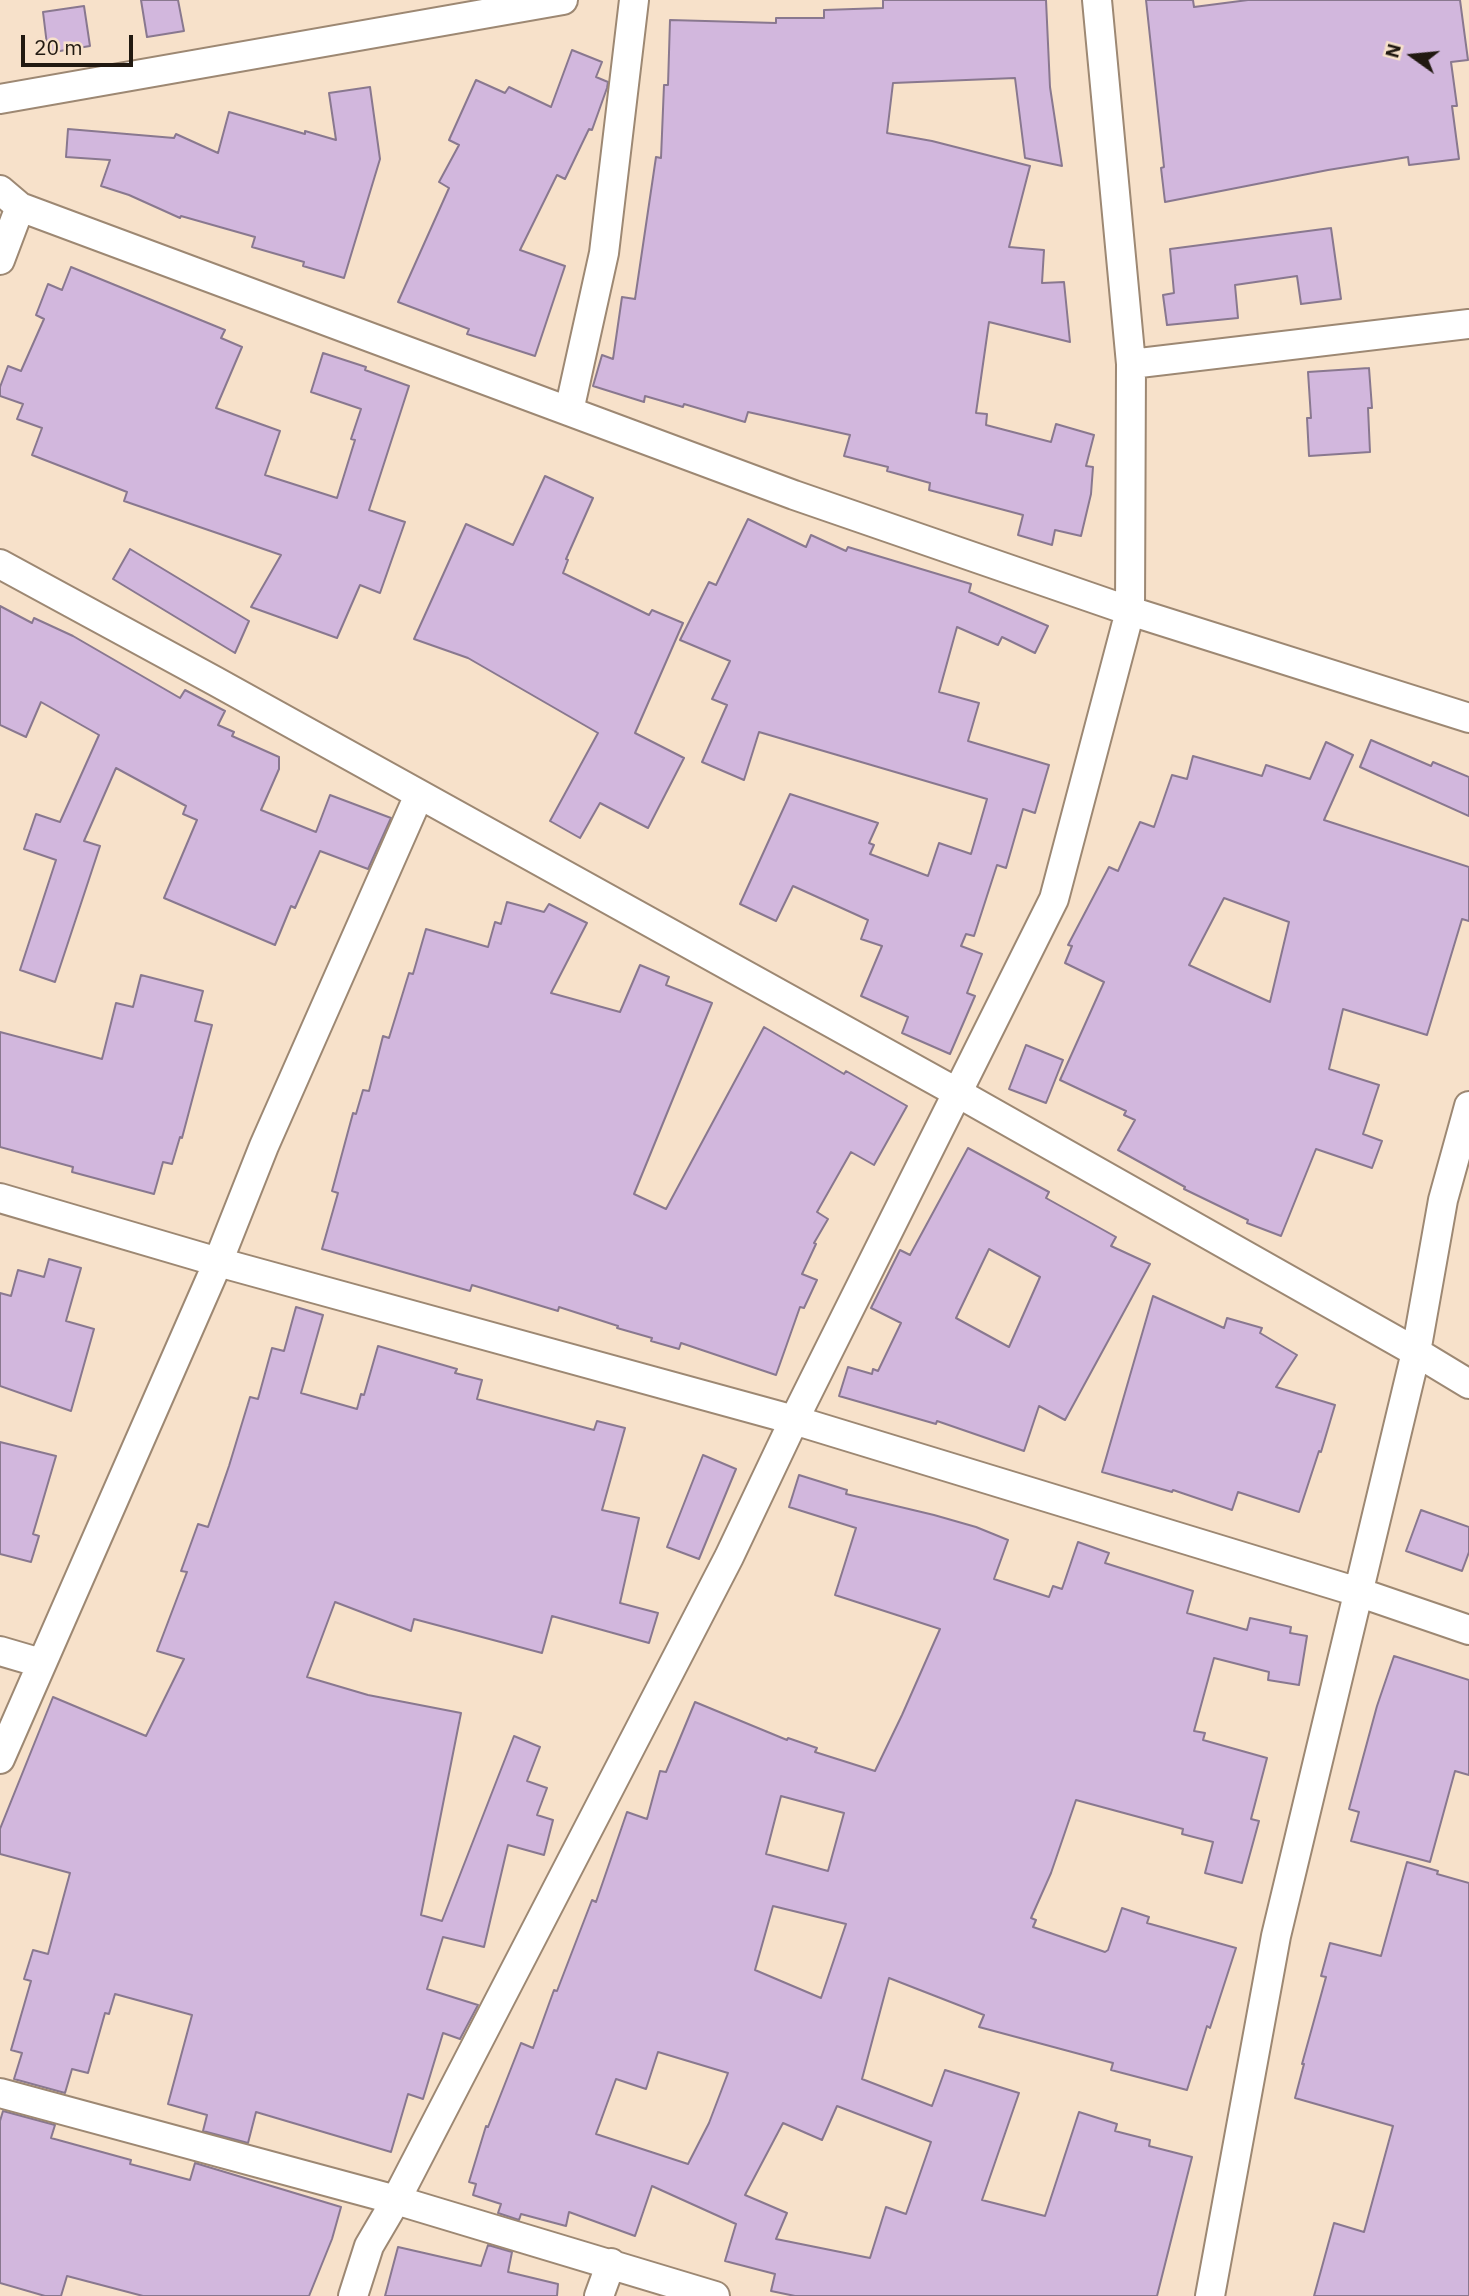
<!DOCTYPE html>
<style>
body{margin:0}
#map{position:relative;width:1469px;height:2296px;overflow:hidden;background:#f7e1ca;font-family:"IBM Plex Sans",sans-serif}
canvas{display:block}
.north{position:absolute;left:1378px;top:21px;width:70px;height:70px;-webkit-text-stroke:5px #f7e1ca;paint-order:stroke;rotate:285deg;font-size:19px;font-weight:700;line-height:28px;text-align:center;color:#211911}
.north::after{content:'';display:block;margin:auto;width:24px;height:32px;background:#211911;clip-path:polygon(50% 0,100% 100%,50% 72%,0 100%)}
.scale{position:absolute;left:21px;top:35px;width:112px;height:32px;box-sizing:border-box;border:4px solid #211911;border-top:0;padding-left:9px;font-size:21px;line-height:24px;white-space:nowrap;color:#211911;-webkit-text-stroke:5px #f7e1ca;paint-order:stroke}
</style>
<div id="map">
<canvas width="1469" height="2296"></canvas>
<div class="north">N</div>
<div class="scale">20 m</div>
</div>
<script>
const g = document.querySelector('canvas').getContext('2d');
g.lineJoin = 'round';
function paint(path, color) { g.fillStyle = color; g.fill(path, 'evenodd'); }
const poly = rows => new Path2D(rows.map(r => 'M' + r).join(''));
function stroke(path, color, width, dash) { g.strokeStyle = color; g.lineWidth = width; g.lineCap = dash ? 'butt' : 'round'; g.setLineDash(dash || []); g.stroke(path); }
const building = poly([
 [141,0,178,0,184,31,147,37,141,0],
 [883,0,1046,0,1050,87,1062,166,1025,158,1015,78,893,83,887,133,932,141,1030,166,1009,247,1044,250,1042,283,1064,282,1070,342,989,322,976,413,987,414,986,425,1051,442,1056,424,1094,435,1086,466,1093,467,1091,494,1081,536,1055,530,1052,545,1018,535,1023,515,929,490,930,483,887,471,888,467,844,456,850,435,748,412,745,422,684,404,683,407,645,396,644,402,593,386,602,355,613,359,622,297,635,299,656,157,661,158,664,85,668,85,670,20,776,23,776,18,824,18,824,10,883,8,883,0],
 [1146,0,1193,0,1194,7,1248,0,1460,0,1468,60,1451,62,1457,106,1452,106,1459,159,1409,165,1408,157,1328,170,1165,202,1161,168,1164,167,1146,0],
 [84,6,90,46,48,53,43,12,84,6],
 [572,50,602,62,596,77,608,82,607,88,592,130,589,129,565,179,557,175,520,250,565,266,535,356,467,334,469,329,398,302,449,188,439,182,459,145,449,140,476,80,505,93,509,87,551,107,572,50],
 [370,87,380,159,344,278,303,266,304,262,252,247,255,237,181,216,180,218,129,195,101,186,110,160,66,157,68,129,174,138,176,134,218,153,229,112,305,134,305,131,336,140,329,93,370,87],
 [1331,228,1341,299,1301,304,1297,276,1235,285,1238,318,1167,325,1163,295,1174,293,1170,249,1331,228],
 [71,267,225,330,221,338,242,347,216,408,280,431,265,475,337,498,355,440,351,439,361,409,311,392,323,353,366,367,365,370,409,386,369,510,405,522,380,593,360,585,337,638,251,607,281,555,124,501,127,492,32,455,42,428,17,419,23,404,0,396,0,387,8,366,21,371,44,319,36,315,48,284,62,290,71,267],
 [1369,368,1372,408,1368,408,1370,452,1309,456,1307,418,1311,418,1308,372,1369,368],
 [545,476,593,498,566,559,568,560,563,573,649,615,652,610,683,623,635,733,684,758,648,828,600,803,580,838,550,821,598,733,468,658,414,639,466,524,513,545,545,476],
 [748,519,806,547,811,535,846,551,848,547,971,584,969,592,1048,626,1035,653,1002,637,998,645,957,627,939,692,979,703,968,741,1049,765,1035,813,1023,809,1006,868,997,865,974,936,966,934,961,946,982,954,967,993,975,996,950,1054,902,1033,908,1017,861,996,882,946,861,939,868,920,793,886,776,921,740,904,790,794,878,823,869,843,874,845,870,854,928,876,939,843,971,854,987,799,759,732,744,780,702,762,727,705,712,699,730,661,680,640,709,582,716,585,748,519],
 [130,549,249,621,235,653,113,579,130,549],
 [0,606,32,623,34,618,73,636,180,698,185,690,225,711,218,725,234,732,232,736,279,757,279,769,261,810,316,832,330,795,391,818,368,869,320,851,295,908,291,906,275,945,164,898,197,820,183,814,186,806,116,768,84,841,100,846,55,982,20,970,56,860,24,849,36,814,60,822,99,735,41,702,26,737,0,725,0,606],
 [1371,740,1431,766,1433,762,1469,777,1469,816,1360,767,1371,740],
 [1326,742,1353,755,1324,820,1469,867,1469,921,1462,919,1427,1035,1343,1009,1329,1069,1379,1085,1363,1134,1382,1141,1372,1168,1316,1149,1281,1236,1247,1223,1248,1220,1184,1189,1185,1187,1118,1150,1135,1120,1124,1115,1126,1111,1060,1080,1104,982,1065,963,1072,946,1068,945,1109,867,1118,871,1140,822,1154,827,1172,775,1187,779,1193,756,1262,776,1266,765,1310,779,1326,742],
 [1224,898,1289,922,1270,1002,1189,965,1224,898],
 [507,902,544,912,549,904,587,923,551,993,620,1012,640,965,669,977,666,985,712,1003,634,1194,666,1209,764,1027,844,1074,846,1071,907,1106,874,1165,851,1152,817,1212,828,1219,814,1243,816,1244,802,1274,817,1280,804,1308,800,1307,776,1375,681,1343,679,1349,651,1341,652,1338,617,1328,618,1326,559,1307,558,1311,472,1285,470,1291,322,1249,338,1193,332,1191,353,1113,356,1114,363,1090,369,1091,383,1036,389,1038,409,973,413,974,426,929,488,947,495,922,501,924,507,902],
 [141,975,203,991,195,1021,212,1025,182,1138,180,1137,172,1164,163,1162,154,1194,72,1172,73,1167,0,1147,0,1032,102,1059,116,1003,133,1007,141,975],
 [1026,1045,1063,1060,1046,1103,1009,1089,1026,1045],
 [968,1148,1049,1192,1046,1198,1116,1237,1111,1246,1150,1264,1065,1420,1039,1406,1024,1451,937,1421,936,1424,839,1396,848,1367,872,1374,873,1369,878,1371,901,1323,871,1308,900,1250,910,1255,968,1148],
 [989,1249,1040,1277,1009,1347,956,1318,989,1249],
 [49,1259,81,1268,66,1321,94,1329,71,1411,0,1386,0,1293,11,1296,18,1270,44,1277,49,1259],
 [1153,1296,1224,1328,1227,1318,1262,1328,1260,1333,1297,1355,1276,1387,1335,1405,1321,1452,1319,1451,1299,1512,1238,1492,1232,1510,1173,1490,1172,1492,1102,1472,1153,1296],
 [296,1307,323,1315,301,1393,357,1409,361,1394,364,1395,378,1346,457,1369,455,1373,482,1380,477,1399,594,1430,597,1421,625,1428,602,1510,639,1518,620,1603,658,1613,649,1643,552,1616,542,1653,414,1619,411,1631,335,1602,307,1677,368,1695,461,1713,421,1915,442,1921,514,1736,540,1747,527,1781,547,1788,537,1815,553,1820,544,1855,508,1845,484,1947,443,1937,427,1989,478,2005,460,2039,443,2033,423,2099,408,2094,391,2152,256,2112,248,2143,203,2131,207,2115,168,2104,192,2015,115,1994,109,2014,105,2013,88,2073,72,2069,65,2093,14,2079,22,2053,11,2050,31,1981,24,1979,33,1950,48,1954,70,1873,0,1854,0,1829,53,1697,146,1736,184,1659,157,1651,187,1572,181,1571,198,1524,208,1527,229,1466,250,1397,258,1399,272,1348,284,1351,296,1307],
 [0,1442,56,1456,33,1534,39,1536,31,1562,0,1554,0,1442],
 [703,1455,736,1469,699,1559,667,1547,703,1455],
 [799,1475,847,1490,846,1494,934,1515,976,1527,1008,1540,994,1579,1049,1597,1053,1586,1062,1589,1078,1542,1109,1553,1105,1563,1193,1591,1187,1613,1247,1630,1250,1618,1291,1627,1290,1633,1307,1636,1299,1685,1268,1680,1269,1672,1214,1658,1194,1731,1205,1733,1203,1740,1267,1758,1251,1819,1259,1821,1242,1883,1205,1873,1213,1842,1182,1834,1183,1829,1076,1800,1051,1873,1031,1918,1036,1920,1033,1927,1105,1952,1108,1950,1122,1908,1149,1917,1147,1923,1236,1948,1210,2028,1207,2026,1187,2090,1111,2070,1113,2063,979,2027,984,2015,889,1978,862,2079,932,2106,945,2070,1019,2093,982,2200,1045,2216,1079,2112,1117,2124,1115,2131,1150,2140,1149,2146,1192,2157,1157,2296,795,2296,771,2291,775,2274,725,2261,736,2224,652,2186,635,2236,569,2212,566,2226,521,2214,519,2220,498,2213,501,2204,473,2195,476,2184,469,2182,486,2126,488,2127,521,2043,533,2048,554,1990,557,1991,592,1900,596,1902,627,1812,647,1819,660,1771,666,1772,695,1702,787,1740,788,1738,817,1748,815,1752,875,1771,902,1715,940,1629,835,1595,856,1528,789,1507,799,1475],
 [781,1796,844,1813,828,1871,766,1854,781,1796],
 [773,1906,846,1924,821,1998,755,1970,773,1906],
 [658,2052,728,2073,709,2123,688,2164,596,2134,616,2079,646,2089,658,2052],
 [837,2106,931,2142,906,2214,886,2207,870,2258,776,2239,787,2213,745,2195,783,2123,822,2140,837,2106],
 [1421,1510,1469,1527,1469,1552,1462,1571,1406,1551,1421,1510],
 [1394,1656,1469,1680,1469,1775,1455,1771,1430,1862,1351,1841,1359,1812,1349,1809,1377,1706,1394,1656],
 [1407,1862,1438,1871,1437,1874,1469,1883,1469,2296,1314,2296,1334,2223,1364,2232,1393,2126,1295,2098,1304,2064,1302,2064,1326,1977,1321,1976,1330,1943,1381,1956,1407,1862],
 [3,2111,55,2125,51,2138,131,2160,130,2164,190,2180,195,2163,341,2207,332,2239,309,2296,143,2296,67,2276,61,2296,45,2296,0,2283,0,2121,3,2111],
 [488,2245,512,2252,508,2272,558,2284,557,2296,385,2296,398,2247,481,2266,488,2245]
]);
const street = poly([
 [0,99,563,0],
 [0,190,20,207,794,495,1130,611,1469,718],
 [0,260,20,207],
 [1131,364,1469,324],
 [569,411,604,253,634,0],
 [0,564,215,681,958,1093,1416,1352,1469,1384],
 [0,1198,218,1262,794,1420,1358,1592,1469,1630],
 [0,1651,41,1663],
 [0,1759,218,1262,264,1146,419,795],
 [0,2093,396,2200,715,2296],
 [353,2296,369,2246,396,2200,729,1557,794,1420,1054,899,1130,611,1131,364,1097,0],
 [599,2296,611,2263],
 [1210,2296,1276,1936,1416,1352,1443,1200,1469,1106]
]);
paint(building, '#d2b7dd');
stroke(building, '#89788f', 2);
stroke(street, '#9d8873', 32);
stroke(street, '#fff', 28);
</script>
